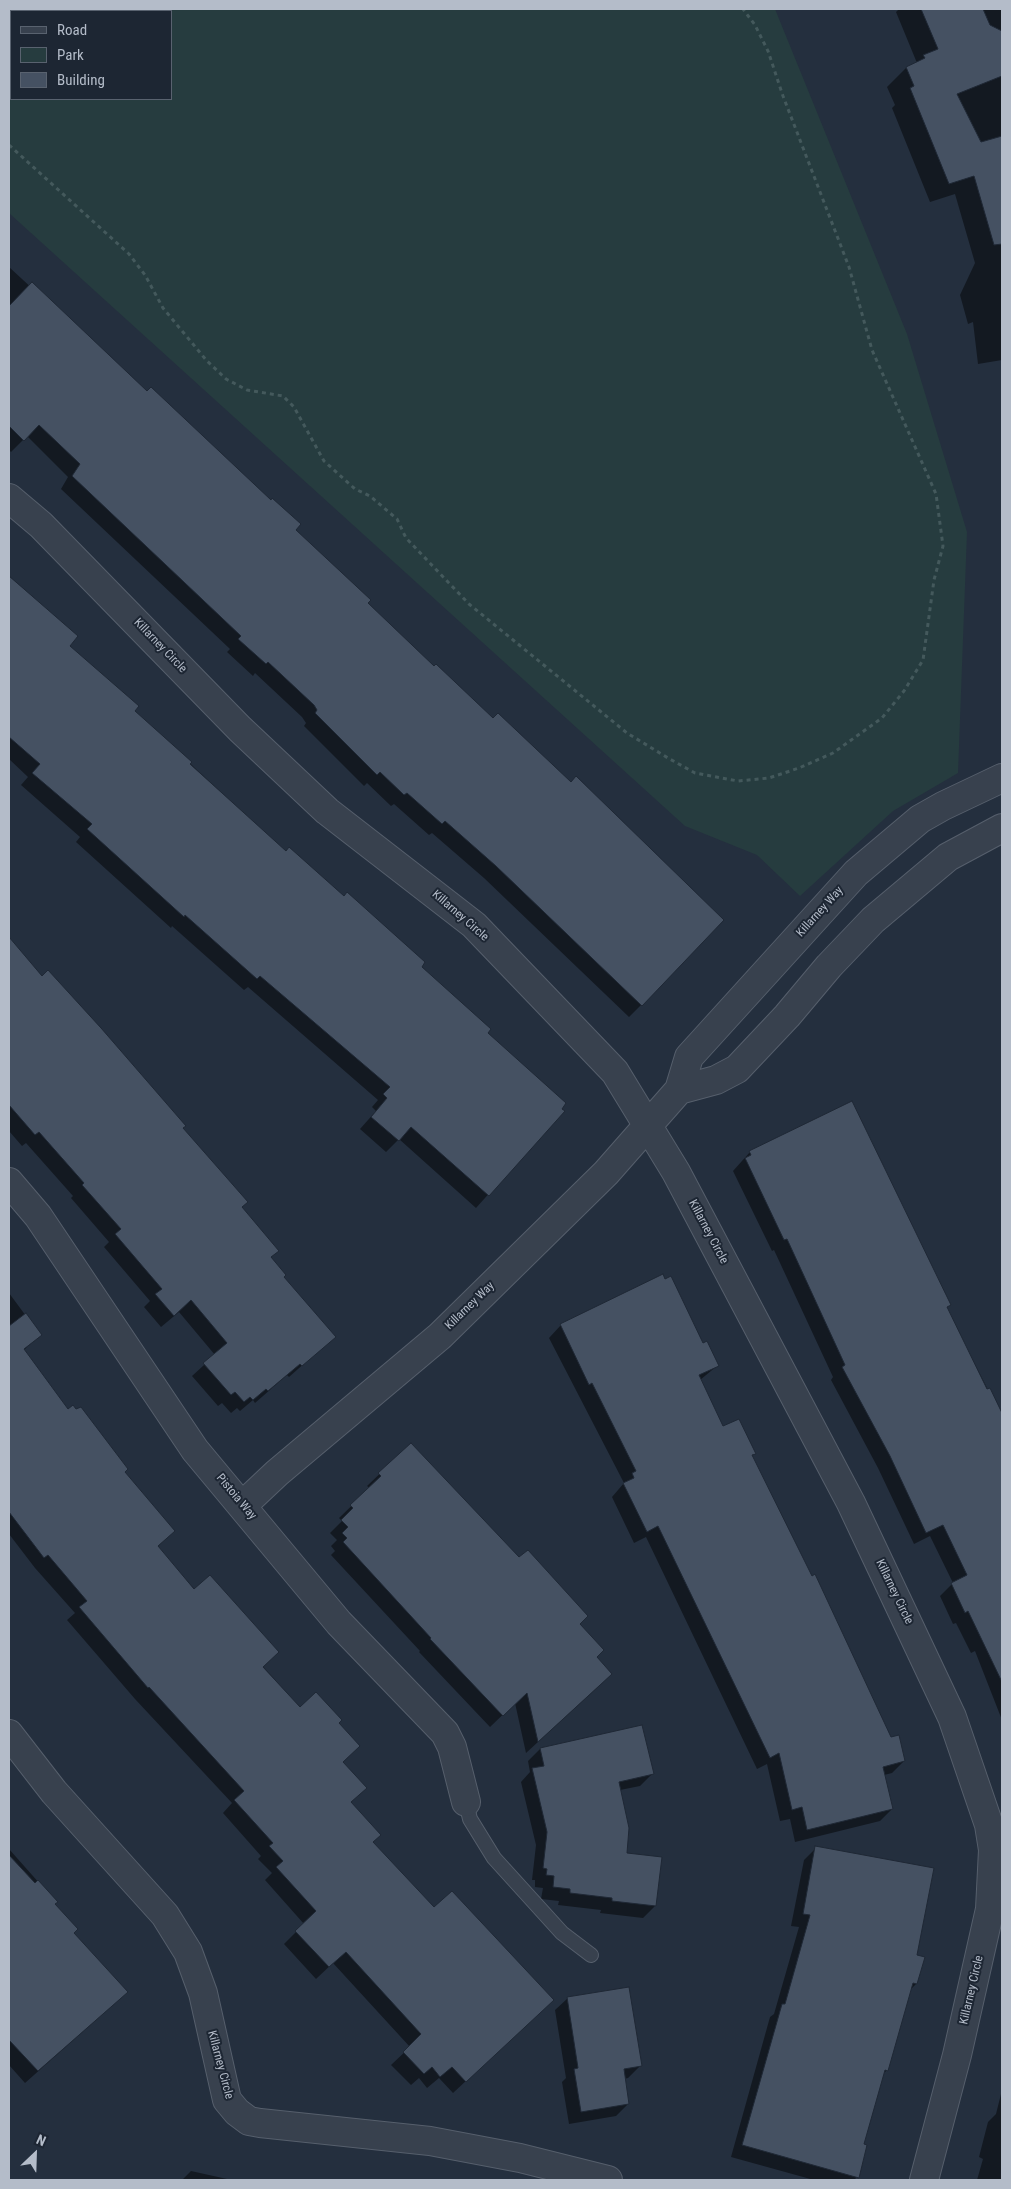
<!DOCTYPE html>
<style>
body{margin:0}
#map{position:relative;width:1011px;height:2189px;overflow:hidden;background:#242f3e;font-family:"Roboto Condensed",sans-serif}
canvas{display:block}
.frame{position:absolute;inset:0;border:10px solid #b4bcc9;pointer-events:none}
.legend{position:absolute;left:10px;top:10px;width:162px;height:90px;box-sizing:border-box;background:#1d2633;border:1px solid #59626f;margin:0;padding:6px 9px;list-style:none;font-size:15px;color:#b4bcc9}
.legend li{display:flex;align-items:center;gap:10px;height:25px}
.legend b{width:25px;border:1px solid #59626f}
.north{position:absolute;left:10px;top:2129px;width:50px;height:50px;-webkit-text-stroke:4px #1d2633;paint-order:stroke;rotate:24deg;font-size:14px;font-weight:700;line-height:20px;text-align:center;color:#b4bcc9}
.north::after{content:'';display:block;margin:auto;width:18px;height:22px;background:#b4bcc9;clip-path:polygon(50% 0,100% 100%,50% 72%,0 100%)}
</style>
<div id="map">
<canvas width="1011" height="2189"></canvas>
<div class="frame"></div>
<ul class="legend">
<li><b style="height:6px;background:#38414e"></b>Road</li>
<li><b style="height:14px;background:#263c3f"></b>Park</li>
<li><b style="height:14px;background:#455162"></b>Building</li>
</ul>
<div class="north">N</div>
</div>
<script>
const g = document.querySelector('canvas').getContext('2d');
g.lineJoin = 'round';
function paint(path, color) { g.fillStyle = color; g.fill(path, 'evenodd'); }
const poly = rows => new Path2D(rows.map(r => 'M' + r).join(''));
function stroke(path, color, width, dash) { g.strokeStyle = color; g.lineWidth = width; g.lineCap = dash ? 'butt' : 'round'; g.setLineDash(dash || []); g.stroke(path); }
function drawText(font, color, halo, rows, align = 'center') {
  g.font = font + ' "Roboto Condensed",sans-serif'; g.lineWidth = 4; g.setLineDash([]); g.textBaseline = 'middle'; g.strokeStyle = halo; g.fillStyle = color; for (const [text, x, y, turn = 0] of rows) {
    g.save(); g.translate(x, y); g.rotate((+turn || 0) * Math.PI / 180); g.textAlign = isNaN(turn) ? turn : align; if (halo) g.strokeText(text, 0, 0); g.fillText(text, 0, 0); g.restore();
  }
}
const green = poly([
 [9,9,775,9,907,334,967,532,958,773,893,811,800,896,757,855,685,826,9,213],
 [11,11,171,11,171,99,11,99]
]);
const shadow = poly([
 [899,9,1002,10,1002,360,978,364,973,322,968,324,960,295,975,263,955,194,930,202,892,108,895,105,887,87,906,68,917,63,896,12],
 [9,267,294,530,366,603,641,1005,629,1017,484,878,432,833,429,835,394,804,391,806,367,783,364,786,304,726,306,723,302,717,255,673,253,676,227,652,230,649,61,489,68,477,27,436,11,452,9,450],
 [9,576,77,636,68,646,134,711,286,853,420,967,563,1111,476,1208,399,1139,386,1152,360,1129,376,1111,372,1107,378,1100,248,987,244,990,172,926,171,928,76,842,80,837,21,785,28,777,9,759],
 [9,940,182,1129,241,1207,283,1277,334,1337,289,1377,287,1375,255,1403,253,1400,240,1411,237,1408,231,1413,222,1403,218,1406,192,1376,215,1355,179,1312,161,1327,144,1307,150,1301,104,1247,109,1242,71,1198,73,1196,26,1143,22,1146,9,1131],
 [750,1152,946,1308,1002,1417,1002,1720,975,1651,971,1653,956,1623,953,1624,940,1596,953,1583,930,1536,914,1544,878,1468,831,1380,833,1377,774,1250,772,1251,733,1171],
 [9,1293,40,1335,24,1350,68,1410,174,1531,157,1547,300,1708,338,1723,342,1762,350,1803,371,1843,434,1909,540,2012,453,2093,439,2078,427,2088,419,2078,411,2085,391,2065,410,2047,333,1963,316,1979,284,1944,304,1924,265,1880,272,1873,258,1859,261,1856,223,1813,232,1803,135,1699,67,1620,75,1613,35,1568,9,1534],
 [561,1325,703,1345,717,1366,700,1380,723,1428,754,1453,751,1456,890,1738,904,1761,892,1773,884,1775,892,1809,880,1821,795,1842,790,1819,780,1821,767,1764,757,1769,646,1537,634,1543,612,1497,624,1483,549,1338],
 [411,1444,578,1624,595,1657,599,1686,526,1753,515,1703,490,1727,419,1652,420,1651,331,1555,335,1551,331,1546,337,1540,330,1533,342,1521,339,1518,370,1488,367,1486],
 [540,1749,652,1774,640,1786,620,1790,625,1854,655,1906,643,1918,600,1913,601,1910,558,1905,559,1901,541,1899,543,1888,535,1887,535,1880,532,1880,536,1845,521,1782,530,1772,528,1761],
 [816,1848,915,1956,916,1984,909,1991,887,2070,882,2075,863,2145,857,2177,854,2180,814,2180,731,2157,770,2017,774,2014,799,1927,791,1926,804,1860],
 [9,1849,56,1902,54,1904,114,2004,25,2083,9,2065],
 [568,1998,640,2066,628,2078,624,2079,628,2104,616,2116,569,2124,562,2082,566,2078,555,2010],
 [1002,2090,1002,2180,977,2180,983,2159,979,2157,988,2122,996,2114],
 [191,2171,227,2179,182,2180]
]);
const building = poly([
 [921,9,983,9,990,25,1002,31,1002,76,957,94,981,142,1002,136,1002,244,994,245,974,176,949,184,910,88,914,86,906,67,925,58,923,55,938,49,921,9],
 [32,282,147,391,151,387,271,500,272,498,301,524,296,530,371,600,368,603,434,666,436,664,493,718,498,713,571,782,576,776,724,920,642,1006,496,866,445,821,442,824,407,793,404,795,380,772,377,775,315,713,317,710,314,705,268,662,266,664,238,639,241,636,72,476,80,464,39,425,24,441,9,426,9,306,32,282],
 [9,576,78,636,70,646,139,706,135,711,192,762,190,764,286,851,289,847,344,896,347,892,425,962,422,967,491,1029,488,1033,566,1103,562,1109,565,1111,489,1196,411,1127,399,1141,371,1117,387,1098,383,1094,390,1087,260,976,257,979,185,915,184,917,87,829,92,824,32,773,40,764,9,737,9,576],
 [9,937,42,976,48,970,101,1028,186,1126,183,1128,248,1202,242,1207,279,1251,271,1257,286,1275,284,1277,336,1337,302,1366,300,1364,268,1391,266,1389,253,1400,250,1397,244,1402,235,1392,231,1395,203,1363,227,1343,191,1300,174,1316,155,1294,162,1289,115,1234,121,1229,82,1185,84,1183,39,1132,35,1135,9,1105,9,937],
 [852,1101,951,1305,947,1307,987,1389,990,1388,1002,1413,1002,1682,968,1611,965,1613,951,1583,967,1575,943,1525,926,1533,890,1456,842,1367,845,1365,787,1239,784,1240,745,1158,751,1155,749,1151,852,1101],
 [663,1274,665,1279,671,1276,703,1343,707,1341,719,1366,699,1375,723,1426,739,1419,756,1454,752,1455,812,1576,815,1574,891,1737,899,1735,905,1761,883,1767,893,1809,807,1830,802,1807,792,1810,779,1753,770,1758,658,1526,647,1532,623,1483,634,1478,632,1473,636,1471,592,1383,589,1385,560,1324,663,1274],
 [26,1313,42,1335,24,1349,68,1409,73,1405,76,1409,81,1407,128,1469,125,1472,175,1531,158,1546,194,1589,210,1575,279,1652,263,1667,300,1707,316,1692,342,1720,339,1723,360,1746,343,1762,367,1788,351,1802,381,1835,373,1842,434,1907,452,1891,554,2000,466,2082,452,2067,440,2077,432,2067,424,2074,403,2052,421,2034,346,1952,329,1967,295,1931,316,1911,276,1867,283,1861,269,1846,273,1843,234,1800,244,1791,149,1687,148,1688,79,1607,87,1601,48,1555,44,1558,9,1512,9,1326,26,1313],
 [411,1443,519,1557,528,1550,588,1616,580,1624,604,1650,597,1657,612,1674,538,1742,527,1693,503,1716,430,1639,431,1638,343,1542,347,1538,342,1533,348,1527,341,1520,353,1508,350,1505,381,1476,378,1473,411,1443],
 [642,1725,654,1774,619,1782,629,1828,627,1853,662,1857,656,1906,612,1901,612,1898,570,1893,570,1889,553,1887,554,1876,546,1875,547,1869,543,1868,547,1832,532,1768,544,1766,540,1748,642,1725],
 [815,1846,934,1868,917,1955,925,1957,917,1984,913,1983,888,2071,885,2070,864,2144,867,2145,859,2178,742,2145,782,2004,785,2004,810,1915,803,1914,815,1846],
 [9,1855,35,1883,38,1880,58,1902,55,1904,78,1929,74,1933,128,1992,38,2071,9,2040,9,1855],
 [629,1987,642,2066,624,2069,629,2104,581,2112,574,2069,578,2068,567,1997,629,1987]
]);
const path = poly([
 [9,145,129,254,145,275,163,308,207,361,226,379,247,390,283,396,294,407,324,461,355,489,370,496,397,519,406,538,469,604,627,733,668,758,695,773,738,781,769,778,799,768,833,753,882,718,904,691,923,660,934,580,943,546,936,494,872,350,849,267,783,96,768,51,755,25,743,9]
]);
const lane = poly([
 [466,1802,470,1819,494,1858,562,1933,591,1955]
]);
const street = poly([
 [9,498,41,525,240,729,327,811,474,925,615,1072,676,1172,851,1503,952,1717,989,1825,993,1850,990,1909,957,2055,924,2180],
 [679,1090,716,1080,737,1069,787,1016,829,966,873,920,948,857,1002,828],
 [9,1182,38,1216,195,1450,339,1623,445,1733,452,1747,466,1802],
 [243,1505,277,1473,440,1336,606,1173,679,1090,689,1057,856,873,920,819,943,806,1002,778],
 [9,1734,54,1792,165,1915,188,1952,203,1993,227,2100,237,2112,249,2121,260,2123,430,2141,520,2158,608,2180]
]);
const streetNames = [
 ["Killarney Circle",160,646,46],
 ["Killarney Way",820,912,-48],
 ["Killarney Circle",460,916,41],
 ["Killarney Circle",708,1232,62],
 ["Killarney Way",470,1306,-44],
 ["Pistoia Way",236,1497,50],
 ["Killarney Circle",894,1592,64],
 ["Killarney Circle",972,1990,-77],
 ["Killarney Circle",220,2065,75]
];
paint(green, '#263c3f');
paint(shadow, '#0007');
paint(building, '#455162');
stroke(building, '#1f2835', 1);
stroke(lane, '#565f6c', 16);
stroke(street, '#565f6c', 30);
stroke(path, '#44595c', 3, [4, 4]);
stroke(lane, '#38414e', 14);
stroke(street, '#38414e', 28);
drawText('12px', '#b4bcc9', '#1d2633', streetNames);
</script>
